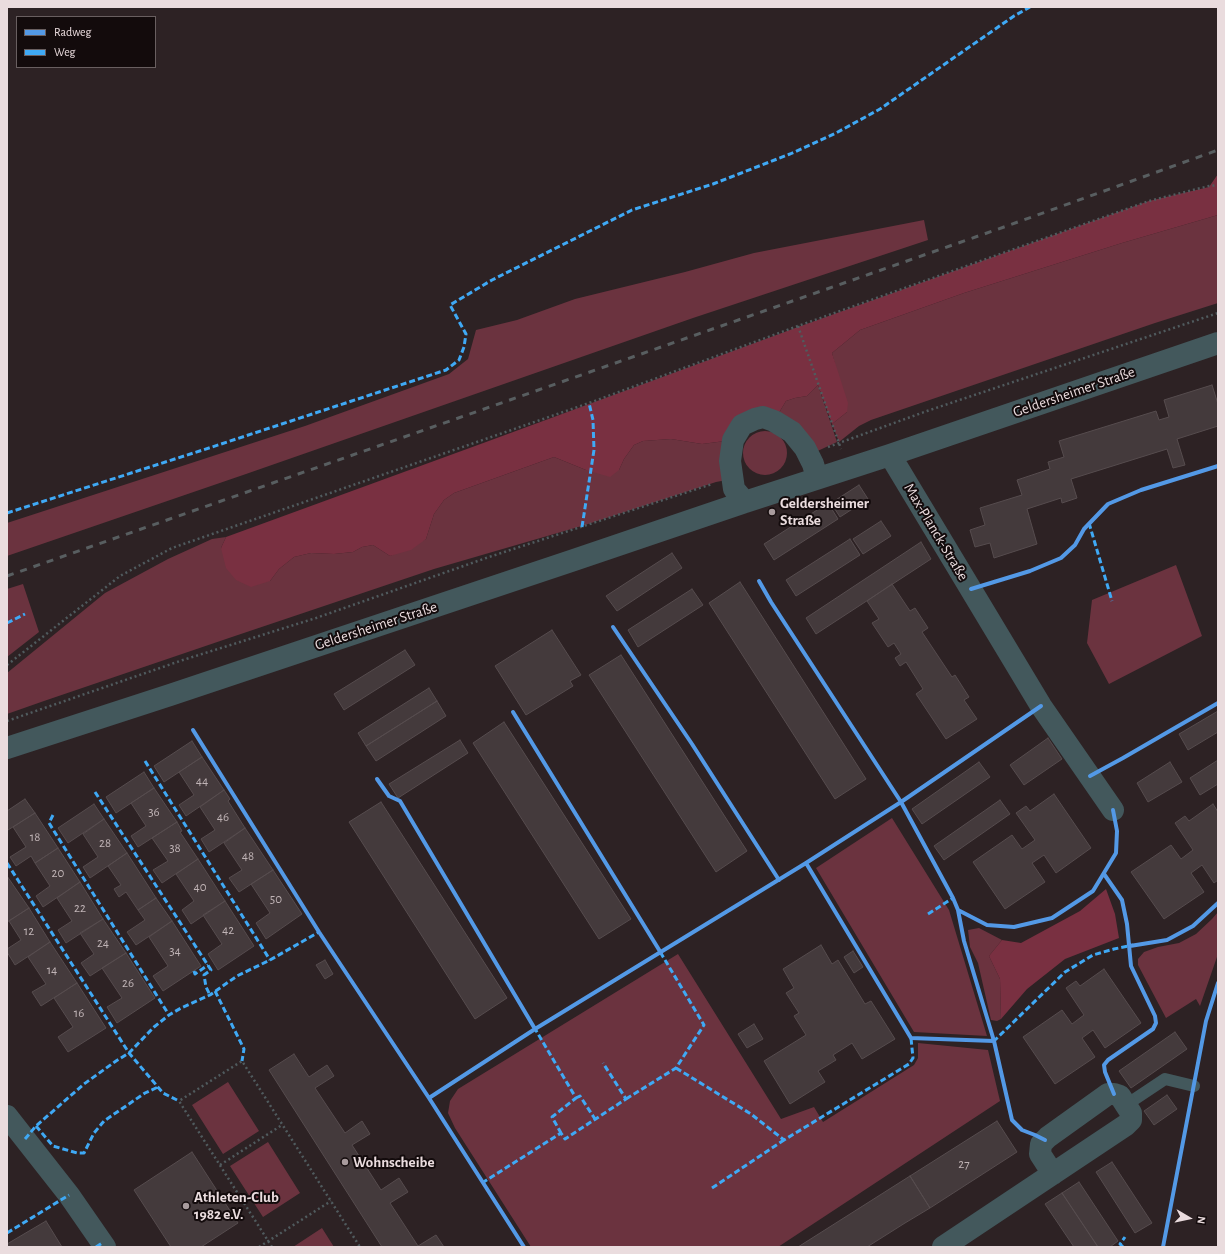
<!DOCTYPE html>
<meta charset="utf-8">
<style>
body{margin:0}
#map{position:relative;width:1225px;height:1254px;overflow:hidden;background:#2d2224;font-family:"Alegreya Sans",sans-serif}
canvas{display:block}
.frame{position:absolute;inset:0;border:8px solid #eadcde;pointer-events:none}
.legend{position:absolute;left:16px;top:16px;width:140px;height:52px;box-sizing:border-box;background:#130b0c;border:1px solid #695f60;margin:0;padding:5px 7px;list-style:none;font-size:12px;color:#eadcde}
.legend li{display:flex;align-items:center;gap:8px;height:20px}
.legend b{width:20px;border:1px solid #695f60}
.north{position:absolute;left:1169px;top:1198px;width:40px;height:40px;-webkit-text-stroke:3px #130b0c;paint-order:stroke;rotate:99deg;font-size:11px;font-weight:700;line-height:16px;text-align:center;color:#eadcde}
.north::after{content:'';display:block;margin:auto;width:14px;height:18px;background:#eadcde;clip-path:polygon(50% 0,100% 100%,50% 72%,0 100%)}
</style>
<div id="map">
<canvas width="1225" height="1254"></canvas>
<div class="frame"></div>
<ul class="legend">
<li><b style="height:5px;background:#5399e6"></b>Radweg</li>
<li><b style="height:5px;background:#3fa9f5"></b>Weg</li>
</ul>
<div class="north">N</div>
</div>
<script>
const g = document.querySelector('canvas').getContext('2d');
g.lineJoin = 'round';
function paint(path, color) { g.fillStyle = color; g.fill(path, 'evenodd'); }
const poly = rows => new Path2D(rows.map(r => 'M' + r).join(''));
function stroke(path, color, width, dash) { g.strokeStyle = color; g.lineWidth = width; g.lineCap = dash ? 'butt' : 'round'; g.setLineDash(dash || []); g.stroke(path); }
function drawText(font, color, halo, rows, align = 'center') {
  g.font = font + ' "Alegreya Sans",sans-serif'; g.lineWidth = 4; g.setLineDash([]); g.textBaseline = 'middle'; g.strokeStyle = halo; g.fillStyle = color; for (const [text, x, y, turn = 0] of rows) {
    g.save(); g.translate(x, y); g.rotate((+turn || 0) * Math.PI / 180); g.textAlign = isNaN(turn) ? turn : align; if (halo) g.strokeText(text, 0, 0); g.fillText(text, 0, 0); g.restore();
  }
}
const green = poly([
 [1218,215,1218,303,1155,323,871,420,859,426,839,442,832,424,847,412,832,353,860,330,964,293,1122,243],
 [924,220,928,240,693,318,246,474,7,556,7,523,305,426,449,374,468,359,476,330,517,320,575,299,685,272,754,253],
 [818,385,837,442,809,455,774,421,786,401,795,398,807,396],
 '743 453a22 22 0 1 1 44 0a22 22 0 1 1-44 0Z',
 [671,439,702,444,733,440,732,479,716,482,585,525,434,569,229,638,44,701,7,714,7,673,105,593,168,559,212,539,226,537,221,548,270,581,279,569,294,557,311,553,334,554,353,552,362,547,373,545,390,556,426,539,434,514,444,500,454,493,554,457,586,470,619,470,624,459,634,445,643,441],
 [1176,565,1202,636,1109,684,1087,643,1092,600],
 [23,584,39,632,7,657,7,589],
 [892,818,949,910,987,1036,914,1032,816,868],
 [1218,912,1218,954,1200,1006,1196,999,1166,1018,1138,965,1138,959,1144,952,1158,947,1179,943,1196,934,1212,919],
 [979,928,1002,940,989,956,1000,979,1001,1019,997,1021,991,1020,978,963,970,947,968,930],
 [678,954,781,1119,814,1107,823,1122,914,1065,918,1058,918,1043,988,1050,1000,1101,778,1247,662,1247,661,1246,659,1247,531,1247,455,1128,448,1113,450,1101,458,1089],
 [228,1082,259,1131,223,1154,192,1105],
 [268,1142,300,1193,263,1217,230,1166],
 [322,1228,334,1247,293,1247]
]);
const forest = poly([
 [1218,174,1218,215,1122,243,964,293,860,330,832,353,848,403,847,412,832,424,818,385,807,396,795,398,786,401,774,421,733,440,702,444,671,439,643,441,634,445,624,459,619,470,610,477,586,470,554,457,454,493,444,500,434,514,426,539,411,550,390,556,373,545,362,547,353,552,334,554,311,553,294,557,279,569,270,581,251,587,236,580,226,568,221,548,226,537,486,442,798,327,810,362,798,327,1149,201,1209,187],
 [1106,889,1115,914,1119,938,1065,959,1027,989,1001,1019,1000,979,989,956,1002,940,1021,943,1080,911]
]);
const building = poly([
 [1212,385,1218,404,1218,426,1177,439,1185,465,1173,468,1167,449,1071,479,1077,498,1062,503,1061,498,1027,509,1037,544,994,558,990,543,975,547,970,530,985,525,980,508,1022,495,1017,480,1050,469,1048,462,1064,457,1059,441,1156,411,1159,420,1169,417,1164,400,1212,385],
 [859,485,868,499,840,517,831,503,859,485],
 [828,503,838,519,774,560,764,544,828,503],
 [881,521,891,536,863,554,853,539,881,521],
 [850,539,860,555,796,596,786,580,850,539],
 [921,542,931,559,816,634,806,618,921,542],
 [672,553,682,568,617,611,606,596,672,553],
 [740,582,866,779,835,799,709,603,740,582],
 [892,584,910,611,915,608,928,628,922,632,952,677,955,675,969,697,964,700,977,719,946,739,916,694,923,689,906,662,900,666,895,658,901,654,894,643,888,647,872,623,879,619,867,601,892,584],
 [692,589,703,605,638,647,628,630,692,589],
 [552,630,581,675,570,681,573,686,526,715,495,666,552,630],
 [405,650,415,665,344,710,334,694,405,650],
 [621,655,747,851,716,872,589,675,621,655],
 [429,688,437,701,366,746,358,733,429,688],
 [437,701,446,716,376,761,366,746,437,701],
 [1218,711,1218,732,1188,750,1179,734,1218,711],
 [504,722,631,919,599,939,473,743,504,722],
 [1048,738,1062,759,1024,785,1010,765,1048,738],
 [460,740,468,753,398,798,389,784,460,740],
 [192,741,202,757,164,782,154,766,192,741],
 [202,757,224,790,186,816,179,805,194,795,179,772,202,757],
 [1218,760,1218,784,1200,795,1190,778,1218,760],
 [979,762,990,777,922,824,912,809,979,762],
 [1170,762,1182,782,1148,802,1137,783,1170,762],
 [144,772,154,788,116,813,106,797,144,772],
 [154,788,177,822,138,847,131,836,146,826,131,803,154,788],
 [224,790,230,799,228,801,245,828,209,852,201,839,215,830,200,807,224,790],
 [1054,794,1091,848,1056,873,1044,855,1032,863,1045,882,1005,909,973,862,1012,835,1022,849,1035,840,1016,813,1026,806,1030,811,1054,794],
 [25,799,35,813,8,830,7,828,7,811,25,799],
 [1000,800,1010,814,944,860,934,846,1000,800],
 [381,802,507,998,475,1019,349,822,381,802],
 [94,804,104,819,68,843,58,828,94,804],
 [1213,804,1218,812,1218,880,1214,883,1202,865,1191,873,1204,892,1164,919,1131,872,1171,845,1181,859,1193,850,1175,823,1185,816,1189,821,1213,804],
 [35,813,58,848,35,863,31,856,16,866,10,857,26,847,13,827,35,813],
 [104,819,127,853,90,878,83,867,98,857,83,834,104,819],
 [177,822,182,831,180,832,198,859,162,883,153,870,168,861,152,838,177,822],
 [245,828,273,870,239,892,229,878,242,870,224,843,245,828],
 [58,848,80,882,43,907,36,896,50,886,35,863,58,848],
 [127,853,156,898,138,910,126,892,119,897,114,889,121,885,108,866,127,853],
 [198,859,225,901,191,924,182,910,194,901,176,874,198,859],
 [273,870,302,914,266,939,256,923,270,913,251,884,273,870],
 [7,876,29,908,7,922,7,876],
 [80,882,103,919,66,943,58,930,72,921,57,898,80,882],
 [156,898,172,921,136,945,127,932,145,920,138,910,156,898],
 [225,901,254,946,218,970,208,954,222,944,203,915,225,901],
 [29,908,50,942,15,965,7,952,7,949,21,940,9,921,29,908],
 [103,919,126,953,90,976,81,963,94,954,80,933,103,919],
 [172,921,201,966,163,991,153,976,168,966,149,937,172,921],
 [50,942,77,983,41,1006,32,992,46,984,28,957,50,942],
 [821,945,832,964,838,960,865,1004,871,1001,895,1039,862,1059,852,1043,833,1055,836,1060,818,1071,825,1082,790,1104,764,1061,806,1035,794,1016,799,1013,786,993,794,988,783,969,821,945],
 [853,951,863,967,854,973,844,957,853,951],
 [126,953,155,998,117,1023,107,1007,122,998,102,968,126,953],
 [325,960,333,974,325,979,316,965,325,960],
 [1104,969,1141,1023,1105,1048,1093,1030,1082,1038,1095,1057,1055,1084,1023,1037,1062,1010,1072,1024,1084,1015,1066,988,1076,981,1080,986,1104,969],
 [77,983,106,1028,68,1052,58,1037,73,1027,54,998,77,983],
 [754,1024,763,1039,747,1048,738,1034,754,1024],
 [1175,1032,1187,1049,1131,1088,1119,1071,1175,1032],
 [294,1054,309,1077,327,1065,334,1076,315,1088,345,1133,362,1121,370,1134,352,1145,381,1190,399,1178,408,1192,390,1203,418,1246,436,1235,444,1247,382,1247,269,1070,294,1054],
 [1167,1095,1177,1109,1154,1125,1144,1111,1167,1095],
 [997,1121,1017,1152,930,1208,910,1176,997,1121],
 [192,1152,238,1223,201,1247,171,1247,134,1190,192,1152],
 [1112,1162,1152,1223,1135,1233,1096,1172,1112,1162],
 [910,1176,930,1208,905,1223,867,1247,798,1247,910,1176],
 [1079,1182,1118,1241,1110,1247,1098,1247,1062,1193,1079,1182],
 [1062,1193,1098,1247,1074,1247,1045,1204,1062,1193],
 [46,1221,62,1247,7,1247,7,1244,46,1221]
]);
const path = poly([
 [798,326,841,449],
 [828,447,927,411,1218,313],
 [7,665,120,576,172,548,589,403,798,326,1149,201,1209,186,1218,185],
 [7,721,183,660,316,618,489,557,712,484],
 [220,1165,282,1125],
 [259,1247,331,1201],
 [272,1247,179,1101,242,1061,360,1247]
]);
const lane = poly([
 [1126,1105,1165,1079,1194,1086]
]);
const street = poly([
 [890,455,1041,706,1113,810],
 [745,502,734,489,730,461,733,440,742,425,755,419,763,417,774,421,792,432,805,448,813,464,817,478],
 [7,748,170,695,574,560,745,502,890,455,1218,343],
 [7,1116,69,1195,105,1247],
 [943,1247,1126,1125,1131,1120,1131,1113,1120,1096,1114,1094,1108,1094,1048,1137,1041,1144,1040,1154,1053,1174]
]);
const rail = poly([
 [7,576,1004,227,1218,150]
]);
const quiet = poly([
 [7,513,212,447,446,370,459,360,464,347,466,334,450,305,492,280,632,210,713,184,790,154,836,133,880,109,1014,16,1030,7],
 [1089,523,1112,601],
 [582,527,594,450,593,420,589,403],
 [7,623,25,614],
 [145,761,270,960],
 [95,792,211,970,204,975,206,987,210,995],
 [53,815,49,823,169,1015],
 [7,863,129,1053,163,1093,179,1101],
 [928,914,953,898],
 [194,971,195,974,208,965],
 [215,991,244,1049,242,1061],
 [534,1027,576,1098,552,1117,561,1133],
 [994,1040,994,1041,1065,972,1093,955,1114,949,1133,945],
 [676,1068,751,1114,784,1140,909,1064,913,1058,911,1038],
 [576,1098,580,1096,595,1119],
 [626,1099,676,1068,704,1025,659,950],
 [36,1126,53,1146,77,1153,84,1153,94,1133,104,1121,145,1093,158,1087],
 [25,1139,36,1126,84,1084,116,1061,129,1053,154,1027,169,1015,181,1008,210,995,237,976,270,960,319,932],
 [482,1183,561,1133,565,1139,626,1099,603,1063],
 [712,1188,784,1140],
 [7,1233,69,1195],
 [96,1247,102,1243],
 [1123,1247,1120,1244,1125,1237]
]);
const cycleway = poly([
 [759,581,771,602,901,802,953,898,958,910,964,941,994,1041],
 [971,589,1030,571,1061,558,1075,545,1084,529,1108,504,1141,490,1218,466],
 [613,627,692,744,779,880],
 [513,712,661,953],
 [193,730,319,932,429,1098,535,1029,806,863,901,802,1041,706],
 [1090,776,1123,758,1218,703],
 [377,779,389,796,400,801,535,1029],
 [806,863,911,1038,994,1041,1012,1120,1022,1130,1035,1135,1045,1140],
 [1104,874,1122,900,1127,924,1131,966,1155,1016,1156,1023,1153,1029,1108,1060,1104,1065,1105,1072,1114,1094],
 [958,910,987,925,1014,927,1052,918,1093,891,1116,853,1117,831,1113,810],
 [1130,946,1167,940,1193,926,1218,903],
 [429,1098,524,1247],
 [1163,1247,1206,1021,1218,983]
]);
const markers = [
 [772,512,4,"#a89b9d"],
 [345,1162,4,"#a89b9d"],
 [186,1206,4,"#a89b9d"]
];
const numberNames = [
 ["44",202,781],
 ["36",154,812],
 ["46",223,817],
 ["18",35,837],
 ["28",105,843],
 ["38",175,848],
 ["48",248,856],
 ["20",58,873],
 ["40",200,887],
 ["50",276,899],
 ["22",80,908],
 ["42",228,930],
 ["12",29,931],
 ["24",103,943],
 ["34",175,951],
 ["14",52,970],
 ["26",128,983],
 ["16",79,1013],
 ["27",964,1164]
];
const streetNames = [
 ["Geldersheimer Straße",1074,392,-19],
 ["Max-Planck-Straße",936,532,59],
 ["Geldersheimer Straße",376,626,-18]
];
const poiNames = [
 ["Geldersheimer",780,503],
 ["Straße",780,520],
 ["Wohnscheibe",353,1162],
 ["Athleten-Club",194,1197],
 ["1982 e.V.",194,1214]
];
paint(green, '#6b333f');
paint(forest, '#793041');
paint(building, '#443a3c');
stroke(building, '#564c4e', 1);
stroke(path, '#505b5e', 2.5, [2, 3]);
stroke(lane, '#43585c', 12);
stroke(street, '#43585c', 22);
stroke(rail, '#585e60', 3, [7, 7]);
stroke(quiet, '#3fa9f5', 3, [6, 3]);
stroke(cycleway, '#5399e6', 4);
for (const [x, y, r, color] of markers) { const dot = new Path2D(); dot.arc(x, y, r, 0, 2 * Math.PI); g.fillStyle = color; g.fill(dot); stroke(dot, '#130b0c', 1.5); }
drawText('13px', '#c0b4b6', null, numberNames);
drawText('15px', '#eadcde', '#130b0c', streetNames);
drawText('bold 15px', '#eadcde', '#130b0c', poiNames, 'left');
</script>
